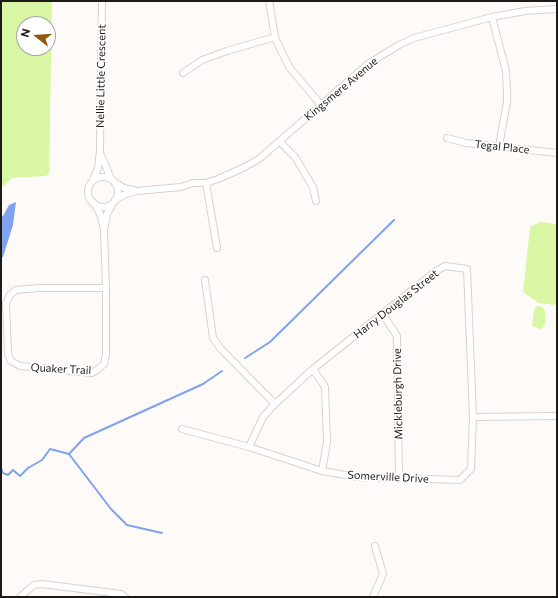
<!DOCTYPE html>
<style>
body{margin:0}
#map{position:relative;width:558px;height:598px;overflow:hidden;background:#fefaf7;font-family:Commissioner,sans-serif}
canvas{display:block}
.frame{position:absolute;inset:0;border:2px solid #1e1a18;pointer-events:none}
.north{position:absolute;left:16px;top:16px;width:40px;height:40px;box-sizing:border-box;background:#fff;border:1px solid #a5a3a3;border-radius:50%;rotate:287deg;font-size:11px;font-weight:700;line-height:16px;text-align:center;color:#1e1a18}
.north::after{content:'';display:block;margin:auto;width:14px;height:18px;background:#8e590a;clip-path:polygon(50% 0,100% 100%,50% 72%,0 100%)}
</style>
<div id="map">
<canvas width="558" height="598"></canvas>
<div class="frame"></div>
<div class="north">N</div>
</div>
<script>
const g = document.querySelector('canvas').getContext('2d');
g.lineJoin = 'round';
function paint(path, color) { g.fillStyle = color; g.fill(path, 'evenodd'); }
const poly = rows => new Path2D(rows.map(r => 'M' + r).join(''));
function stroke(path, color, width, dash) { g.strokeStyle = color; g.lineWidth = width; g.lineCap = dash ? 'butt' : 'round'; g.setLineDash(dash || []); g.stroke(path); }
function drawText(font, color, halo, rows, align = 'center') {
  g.font = font + ' Commissioner,sans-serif'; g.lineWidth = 3.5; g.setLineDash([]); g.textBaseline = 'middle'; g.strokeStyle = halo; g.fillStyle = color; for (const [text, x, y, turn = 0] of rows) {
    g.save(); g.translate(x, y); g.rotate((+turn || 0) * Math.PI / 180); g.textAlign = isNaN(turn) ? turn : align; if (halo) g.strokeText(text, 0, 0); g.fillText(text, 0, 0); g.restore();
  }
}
const green = poly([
 [1,1,52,1,49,174,46,176,12,178,1,188],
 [24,24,48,24,48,48,24,48],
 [540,222,557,224,557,305,539,303,523,292,530,227],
 [537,306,541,306,545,311,545,326,540,329,532,326,534,310]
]);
const water = poly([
 [16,202,13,225,3,257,1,258,1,216,3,216,9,205]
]);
const stream = poly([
 [245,358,270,342,394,220],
 [69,454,84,438,203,384,222,371],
 [1,468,3,473,8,475,13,470,20,476,28,468,42,460,50,449,69,454,111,509,127,525,162,533]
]);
const minor = poly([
 [269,1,275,37,281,51,290,68,321,105],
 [492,17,506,71,507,93,507,102,499,146],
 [183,73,202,60,227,51,275,37],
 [447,138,466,143,557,153],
 [280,142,295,157,313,187,316,201],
 [101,155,111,179],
 '88 192a15 15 0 1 1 30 0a15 15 0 1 1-30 0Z',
 [92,182,98,168,100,151,102,1],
 [116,183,124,188,137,191],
 [206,183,217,248],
 [115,200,126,194,137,191,181,187,193,183,206,183,218,179,243,168,259,159,368,64,399,45,414,38,492,17,525,11,557,9],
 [94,203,101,216,104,230,106,288,106,355,104,364,97,370,92,373,20,366,11,361,8,354,6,303,10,295,16,290,39,288,106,288],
 [105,226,107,214,113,203],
 [205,280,213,338,221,349,275,404],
 [382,313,397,336,399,479],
 [313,369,325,387,327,442,322,471],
 [473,417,557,416],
 [182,429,249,447,322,471,357,477,460,480,471,469,473,417,467,269,445,266,436,271,313,369,275,404,263,417,249,447],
 [20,597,34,585,42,584,121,594,125,597],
 [373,597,383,574,375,546]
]);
const streetNames = [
 ["Nellie Little Crescent",101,76,-89],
 ["Kingsmere Avenue",341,89,-40],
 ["Tegal Place",502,147,6],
 ["Harry Douglas Street",396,304,-38],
 ["Quaker Trail",61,369,3],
 ["Mickleburgh Drive",398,394,-91],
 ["Somerville Drive",388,477,3]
];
paint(green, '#d8f6a4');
paint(water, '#7fa3ef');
stroke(stream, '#7fa3ef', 2);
stroke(minor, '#dbd1ca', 8);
stroke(minor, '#fff', 6);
drawText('11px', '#1e1a18', '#fff', streetNames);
</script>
